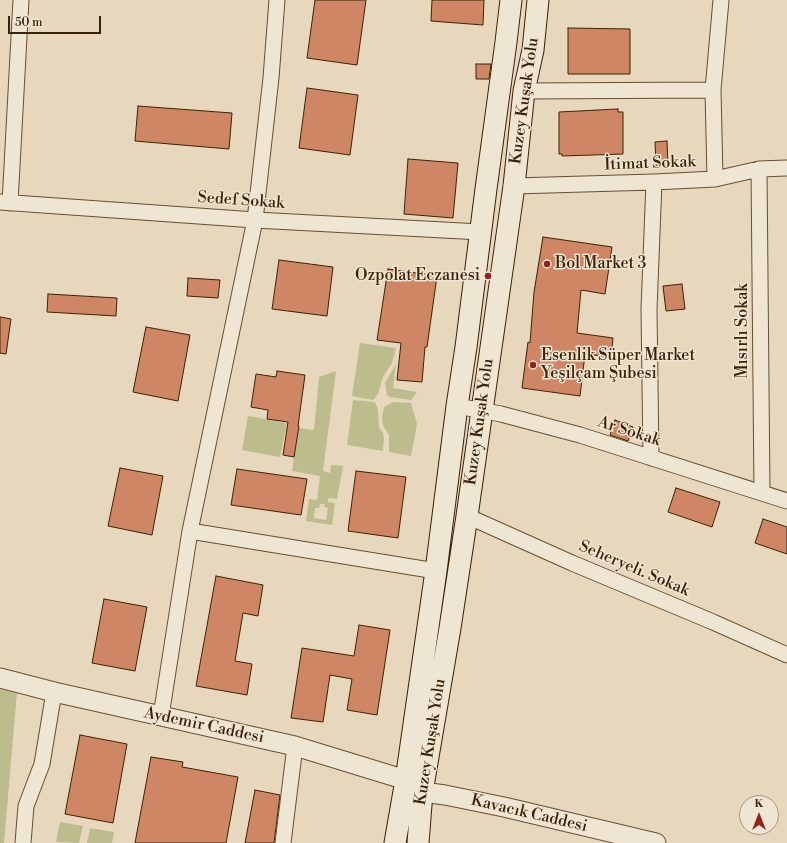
<!DOCTYPE html>
<meta charset="utf-8">
<style>
body{margin:0}
#map{position:relative;width:787px;height:843px;overflow:hidden;background:#e7d7bc;font-family:"Libre Bodoni",serif}
canvas{display:block}
.north{position:absolute;left:739px;top:795px;width:40px;height:40px;box-sizing:border-box;background:#efe5d3;border:1px solid #a79781;border-radius:50%;rotate:0deg;font-size:11px;font-weight:700;line-height:16px;text-align:center;color:#3c2205}
.north::after{content:'';display:block;margin:auto;width:14px;height:18px;background:#8f2418;clip-path:polygon(50% 0,100% 100%,50% 72%,0 100%)}
.scale{position:absolute;left:8px;top:16px;width:93px;height:18px;box-sizing:border-box;border:2px solid #3c2205;border-top:0;padding-left:5px;font-size:12px;line-height:14px;white-space:nowrap;color:#3c2205;-webkit-text-stroke:3px #efe5d3;paint-order:stroke}
</style>
<div id="map">
<canvas width="787" height="843"></canvas>
<div class="north">K</div>
<div class="scale">50 m</div>
</div>
<script>
const g = document.querySelector('canvas').getContext('2d');
g.lineJoin = 'round';
function paint(path, color) { g.fillStyle = color; g.fill(path, 'evenodd'); }
const poly = rows => new Path2D(rows.map(r => 'M' + r).join(''));
function stroke(path, color, width, dash) { g.strokeStyle = color; g.lineWidth = width; g.lineCap = dash ? 'butt' : 'round'; g.setLineDash(dash || []); g.stroke(path); }
function drawText(font, color, halo, rows, align = 'center') {
  g.font = font + ' "Libre Bodoni",serif'; g.lineWidth = 3; g.setLineDash([]); g.textBaseline = 'middle'; g.strokeStyle = halo; g.fillStyle = color; for (const [text, x, y, turn = 0] of rows) {
    g.save(); g.translate(x, y); g.rotate((+turn || 0) * Math.PI / 180); g.textAlign = isNaN(turn) ? turn : align; if (halo) g.strokeText(text, 0, 0); g.fillText(text, 0, 0); g.restore();
  }
}
const green = poly([
 [360,343,396,348,392,363,383,377,378,394,373,400,352,396],
 [396,364,393,388,417,392,411,400,390,397,387,395,385,383],
 [336,371,323,471,330,473,331,465,343,466,337,499,328,498,328,502,335,503,332,525,306,521,309,499,317,500,320,476,292,471,298,428,314,430,319,377],
 [320,504,325,504,324,507,328,508,326,520,314,518,315,508,319,508],
 [353,400,375,402,378,409,379,428,383,433,384,439,383,451,347,445],
 [393,402,411,403,417,424,411,456,389,452,389,435,383,425,382,416,384,407],
 [248,416,287,423,280,457,242,450],
 [0,689,17,692,4,843,0,843],
 [60,822,83,826,79,843,56,842],
 [90,828,114,832,112,843,87,843]
]);
const building = poly([
 [315,0,366,0,357,65,307,58,315,0],
 [432,0,484,0,483,25,431,21,432,0],
 [568,28,630,29,630,74,568,74,568,28],
 [476,64,491,64,489,79,476,79,476,64],
 [307,88,358,95,350,155,299,148,307,88],
 [138,106,232,113,229,149,135,141,138,106],
 [618,109,618,112,623,112,623,154,562,156,562,154,559,154,559,112,618,109],
 [667,141,668,165,656,166,655,142,667,141],
 [408,159,458,163,453,218,404,214,408,159],
 [543,237,612,247,605,294,581,290,577,333,613,338,611,357,585,354,580,396,522,388,528,342,530,343,534,292,543,237],
 [279,260,333,267,327,316,272,309,279,260],
 [388,269,437,276,427,347,425,347,422,382,397,380,401,343,377,340,388,269],
 [188,278,220,280,218,298,187,296,188,278],
 [682,284,685,309,666,311,663,286,682,284],
 [48,294,117,298,116,316,47,312,48,294],
 [0,317,11,319,6,354,0,353,0,317],
 [146,327,190,335,178,401,133,392,146,327],
 [277,371,305,375,298,426,299,426,294,457,283,455,288,422,267,419,268,410,251,407,256,374,276,377,277,371],
 [615,420,633,427,628,441,610,435,615,420],
 [120,468,163,476,152,535,108,526,120,468],
 [237,469,307,479,301,515,231,505,237,469],
 [356,471,406,477,398,538,348,531,356,471],
 [676,488,720,502,712,527,668,512,676,488],
 [763,519,787,527,787,554,755,543,763,519],
 [216,576,263,585,258,616,243,613,235,661,252,664,247,695,196,686,216,576],
 [104,599,147,607,135,671,92,663,104,599],
 [359,625,390,630,377,715,347,710,352,679,330,675,323,722,291,718,302,648,354,656,359,625],
 [80,735,127,744,113,823,65,814,80,735],
 [151,757,183,762,182,767,238,777,226,843,135,843,151,757],
 [255,790,280,795,274,843,245,843,255,790]
]);
const minor = poly([
 [524,91,713,90],
 [759,169,762,493],
 [715,179,713,90,721,0],
 [514,186,654,182,715,179,759,169,787,168],
 [0,202,255,220,481,232],
 [10,203,21,0],
 [457,406,501,414,580,435,787,501],
 [651,458,649,309,654,182],
 [467,516,572,563,713,622,787,655],
 [190,531,436,571],
 [161,716,190,531,255,220,271,78,277,0],
 [23,843,26,806,42,764,54,692],
 [283,843,295,746]
]);
const tertiary = poly([
 [0,678,54,692,295,746,406,780,422,792,445,795,504,807,656,843]
]);
const secondary = poly([
 [395,843,406,780,436,571,457,406,466,347,486,189,506,42,511,0],
 [418,843,422,792,450,628,467,516,514,186,524,91,533,50,538,0]
]);
const markers = [
 [547,264,4,"#8f2418"],
 [488,276,4,"#8f2418"],
 [533,365,4,"#8f2418"]
];
const streetNames = [
 ["Kuzey Kuşak Yolu",525,101,-82],
 ["İtimat Sokak",650,164,-2],
 ["Sedef Sokak",241,201,4],
 ["Mısırlı Sokak",743,331,-90],
 ["Kuzey Kuşak Yolu",480,422,-82],
 ["Ar Sokak",629,432,18],
 ["Seheryeli. Sokak",634,569,23],
 ["Aydemir Caddesi",204,726,12],
 ["Kuzey Kuşak Yolu",431,742,-81],
 ["Kavacık Caddesi",529,814,13]
];
const poiNames = [
 ["Bol Market 3",555,264],
 ["Ozpolat Eczanesi",480,276,"right"],
 ["Esenlik Süper Market",541,356],
 ["Yeşilçam Şubesi",541,374]
];
paint(green, '#bdbc8c');
paint(building, '#ce8664');
stroke(building, '#3c2205', 1);
stroke(minor, '#674f33', 17);
stroke(tertiary, '#674f33', 21);
stroke(secondary, '#3c2205', 23);
stroke(minor, '#efe5d3', 15);
stroke(tertiary, '#efe5d3', 19);
stroke(secondary, '#efe5d3', 21);
for (const [x, y, r, color] of markers) { const dot = new Path2D(); dot.arc(x, y, r, 0, 2 * Math.PI); g.fillStyle = color; g.fill(dot); stroke(dot, '#efe5d3', 1.5); }
drawText('16px', '#3c2205', '#efe5d3', streetNames);
drawText('16px', '#3c2205', '#efe5d3', poiNames, 'left');
</script>
